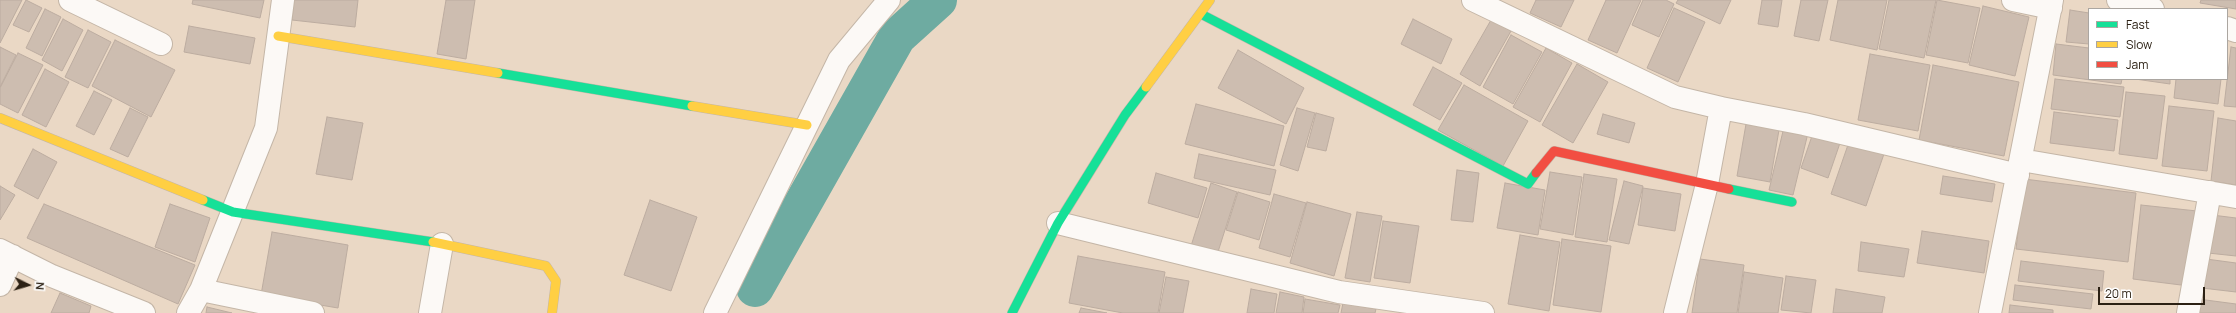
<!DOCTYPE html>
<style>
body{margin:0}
#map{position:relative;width:2236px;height:313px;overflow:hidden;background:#ead8c5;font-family:Manrope,sans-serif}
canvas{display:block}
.legend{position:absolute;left:2088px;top:8px;width:140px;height:72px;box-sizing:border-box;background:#fff;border:1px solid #aba6a1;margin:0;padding:5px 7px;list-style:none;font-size:12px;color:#2c2114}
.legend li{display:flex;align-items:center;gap:8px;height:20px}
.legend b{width:20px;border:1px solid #aba6a1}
.north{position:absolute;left:8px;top:265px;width:40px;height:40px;-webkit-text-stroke:3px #fff;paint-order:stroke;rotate:95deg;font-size:11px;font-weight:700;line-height:16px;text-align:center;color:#2c2114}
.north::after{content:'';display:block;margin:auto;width:14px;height:18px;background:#2c2114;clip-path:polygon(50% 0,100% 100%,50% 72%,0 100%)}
.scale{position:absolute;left:2098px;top:287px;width:107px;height:18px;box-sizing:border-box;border:2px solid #2c2114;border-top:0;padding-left:5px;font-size:12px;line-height:14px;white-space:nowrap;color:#2c2114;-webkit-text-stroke:3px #fff;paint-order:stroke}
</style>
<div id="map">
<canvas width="2236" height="313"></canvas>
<ul class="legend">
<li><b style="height:5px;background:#16e098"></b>Fast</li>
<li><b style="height:5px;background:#ffcf43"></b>Slow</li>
<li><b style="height:5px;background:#f24e42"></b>Jam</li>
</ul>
<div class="north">N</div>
<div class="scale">20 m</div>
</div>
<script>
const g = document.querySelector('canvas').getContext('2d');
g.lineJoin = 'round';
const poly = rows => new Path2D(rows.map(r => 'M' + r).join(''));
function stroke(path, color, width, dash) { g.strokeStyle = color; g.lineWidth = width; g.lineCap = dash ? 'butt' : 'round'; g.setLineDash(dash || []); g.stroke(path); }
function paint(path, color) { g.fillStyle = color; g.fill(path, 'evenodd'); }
const canal = poly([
 [755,288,897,37,938,0]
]);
const building = poly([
 [0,0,22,0,0,43,0,0],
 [26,0,42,8,29,32,13,25,26,0],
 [193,0,264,0,260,18,192,4,193,0],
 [294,0,358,0,355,27,292,20,294,0],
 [446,0,475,0,466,59,437,54,446,0],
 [1536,0,1574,0,1561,27,1530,13,1536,0],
 [1606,0,1641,0,1617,53,1588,40,1606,0],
 [1643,0,1666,0,1674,4,1659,37,1632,25,1643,0],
 [1678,0,1731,0,1720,24,1676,3,1678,0],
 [1762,0,1782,0,1778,27,1758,24,1762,0],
 [1801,0,1828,0,1819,41,1794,36,1801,0],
 [1838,0,1887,0,1877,50,1830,40,1838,0],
 [1889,0,1936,0,1924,58,1879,49,1889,0],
 [1937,0,1980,8,1968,63,1926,55,1937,0],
 [2201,0,2236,0,2236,9,2200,3,2201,0],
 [1983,6,2029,17,2015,76,1969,65,1983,6],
 [1674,8,1705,22,1678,82,1647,68,1674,8],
 [45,9,61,17,42,56,26,48,45,9],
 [2070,10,2089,13,2089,44,2066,42,2070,10],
 [63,19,83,30,62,71,42,60,63,19],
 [1413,19,1452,39,1441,64,1401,44,1413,19],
 [1491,20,1511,31,1480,86,1460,74,1491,20],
 [189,26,255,38,250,64,184,52,189,26],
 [88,30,111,42,88,88,65,77,88,30],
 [1511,35,1542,52,1513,104,1483,87,1511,35],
 [115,40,175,70,151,117,92,86,115,40],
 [2056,44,2089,48,2089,79,2122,79,2121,84,2053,75,2056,44],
 [0,47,16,55,0,87,0,47],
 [2231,47,2236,48,2236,107,2224,106,2231,47],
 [1546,48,1572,63,1540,122,1513,107,1546,48],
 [1238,50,1304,88,1286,124,1218,88,1238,50],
 [18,53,43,65,18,113,0,104,0,88,18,53],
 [1870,54,1930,65,1918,131,1858,120,1870,54],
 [1577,64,1608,82,1573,143,1542,125,1577,64],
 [1933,65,2019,82,2004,156,1919,140,1933,65],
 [1433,67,1462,83,1440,120,1413,105,1433,67],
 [45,69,69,82,46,127,22,115,45,69],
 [2055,79,2124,87,2120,117,2051,109,2055,79],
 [2135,79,2170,79,2170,84,2135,79],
 [2176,79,2221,79,2218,104,2174,98,2176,79],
 [1464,85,1528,121,1503,166,1438,130,1464,85],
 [94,91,112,100,94,135,76,126,94,91],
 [2126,92,2165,96,2157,159,2119,154,2126,92],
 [1196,104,1284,126,1274,166,1185,144,1196,104],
 [2169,106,2214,111,2207,171,2162,166,2169,106],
 [130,108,148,117,128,157,110,149,130,108],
 [1297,108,1315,113,1298,171,1280,165,1297,108],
 [2054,112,2118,120,2114,151,2050,143,2054,112],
 [1316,113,1334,118,1326,151,1307,147,1316,113],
 [1603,114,1635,123,1629,143,1597,134,1603,114],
 [327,117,363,123,352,180,316,174,327,117],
 [2218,118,2236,121,2236,185,2211,181,2218,118],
 [1746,124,1779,130,1770,182,1737,176,1746,124],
 [1784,127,1808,133,1793,195,1769,190,1784,127],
 [1813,133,1840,143,1828,178,1801,168,1813,133],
 [1850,139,1885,151,1866,206,1831,194,1850,139],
 [33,149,57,162,38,199,14,186,33,149],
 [1199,154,1276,170,1270,195,1194,178,1199,154],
 [1457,170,1479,173,1473,222,1451,220,1457,170],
 [1550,172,1582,177,1573,235,1540,229,1550,172],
 [1156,173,1207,188,1198,218,1148,203,1156,173],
 [1584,174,1617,179,1607,242,1575,237,1584,174],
 [1943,176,1995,184,1992,202,1940,194,1943,176],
 [2024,179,2136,193,2128,262,2016,249,2024,179],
 [1624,181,1643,186,1629,244,1609,240,1624,181],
 [1211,183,1237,192,1217,255,1191,246,1211,183],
 [1505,183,1545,190,1538,235,1497,228,1505,183],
 [0,186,15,195,0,220,0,186],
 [1643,188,1681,194,1675,231,1638,225,1643,188],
 [1238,192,1270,202,1259,240,1226,230,1238,192],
 [1274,194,1306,203,1290,257,1259,248,1274,194],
 [650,200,697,217,671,291,624,275,650,200],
 [1307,202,1351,214,1334,276,1290,263,1307,202],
 [44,204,195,265,178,304,27,238,44,204],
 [170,204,210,218,195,262,155,247,170,204],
 [2141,205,2197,211,2189,286,2133,279,2141,205],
 [1357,212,1382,216,1370,282,1345,278,1357,212],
 [2212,215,2236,218,2236,256,2208,253,2212,215],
 [1383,221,1419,226,1410,283,1374,278,1383,221],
 [1922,231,1989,241,1984,273,1917,263,1922,231],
 [272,232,348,245,338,308,261,295,272,232],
 [1520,235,1560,242,1549,311,1508,304,1520,235],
 [1562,239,1611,246,1601,312,1553,305,1562,239],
 [1861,242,1909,249,1904,277,1858,271,1861,242],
 [1078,256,1165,272,1158,313,1123,313,1069,303,1078,256],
 [1700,259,1744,265,1737,313,1692,313,1700,259],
 [2206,259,2236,263,2236,292,2202,288,2206,259],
 [2021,261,2104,271,2102,291,2018,281,2021,261],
 [1744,272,1783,278,1778,313,1738,313,1744,272],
 [1786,276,1816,280,1811,313,1781,310,1786,276],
 [1166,277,1189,281,1183,313,1159,313,1166,277],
 [2015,285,2093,294,2091,309,2013,300,2015,285],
 [1251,289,1277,294,1274,313,1247,313,1251,289],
 [1836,289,1885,297,1882,313,1833,313,1836,289],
 [1280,292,1304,297,1302,313,1276,313,1280,292],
 [60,293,91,306,89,313,51,313,60,293],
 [1305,299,1340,305,1338,313,1303,313,1305,299],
 [2198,299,2236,304,2236,313,2197,313,2198,299],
 [1343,303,1376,309,1375,313,1341,313,1343,303],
 [2010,305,2053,310,2053,313,2009,313,2010,305],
 [207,307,232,313,206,313,207,307],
 [1081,308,1107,313,1079,313,1081,308]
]);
const street = poly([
 [70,0,161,44],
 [1473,0,1675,97,1721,108],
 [2013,0,2051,8],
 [2118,0,2153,9],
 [2227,28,2236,31],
 [2021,160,2236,197],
 [1058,223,1339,292,1483,313],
 [0,250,52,276,144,313],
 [0,285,13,256],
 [201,290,313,313],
 [188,313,201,290,266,128,283,0],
 [430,313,442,244],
 [715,313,839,60,889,0],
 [1675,313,1707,184,1721,108,1804,124,2018,175],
 [1990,313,2052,0],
 [2188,313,2210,192]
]);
const fast = poly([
 [1201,14,1528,184,1536,173],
 [498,73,692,106],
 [1729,189,1792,202],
 [203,200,233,212,433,242],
 [1012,313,1058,223,1125,115,1146,87]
]);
const slow = poly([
 [278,36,498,73],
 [1146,87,1210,0],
 [692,106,807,125],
 [0,118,203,200],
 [433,242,546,266,556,281,552,313]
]);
const jam = poly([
 [1536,173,1554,151,1729,189]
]);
stroke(canal, '#6eaba1', 38);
paint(building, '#cdbdb0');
stroke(building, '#bcaca0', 1);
stroke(street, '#c4b6a7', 24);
stroke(fast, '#c4b6a7', 10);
stroke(slow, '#c4b6a7', 10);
stroke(jam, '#c4b6a7', 10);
stroke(street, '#fcf9f6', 22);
stroke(fast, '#16e098', 9);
stroke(slow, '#ffcf43', 9);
stroke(jam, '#f24e42', 9);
</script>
